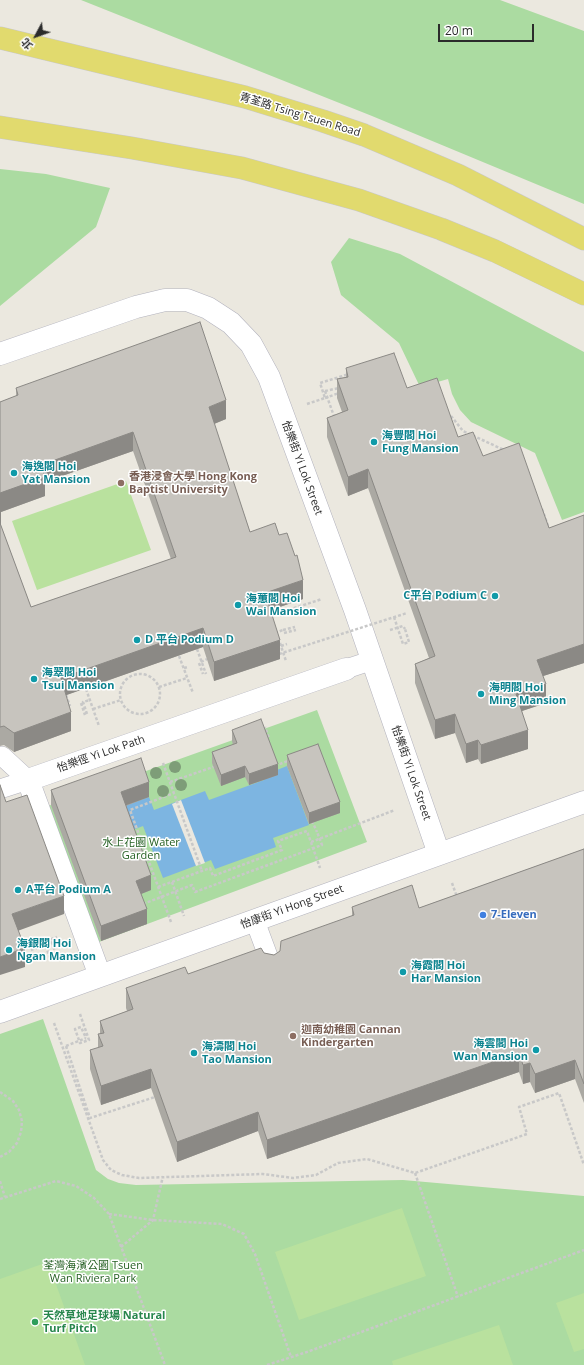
<!DOCTYPE html>
<meta charset="utf-8">
<style>
body{margin:0}
#map{position:relative;width:584px;height:1365px;overflow:hidden;background:#ebe8df;font-family:"Open Sans","Noto Sans TC",sans-serif}
canvas{display:block}
.north{position:absolute;left:16px;top:16px;width:40px;height:40px;-webkit-text-stroke:3px #fff;paint-order:stroke;rotate:229deg;font-size:11px;font-weight:700;line-height:16px;text-align:center;color:#2b2b2b}
.north::after{content:'';display:block;margin:auto;width:14px;height:18px;background:#2b2b2b;clip-path:polygon(50% 0,100% 100%,50% 72%,0 100%)}
.scale{position:absolute;left:438px;top:24px;width:96px;height:18px;box-sizing:border-box;border:2px solid #2b2b2b;border-top:0;padding-left:5px;font-size:12px;line-height:14px;white-space:nowrap;color:#2b2b2b;-webkit-text-stroke:3px #fff;paint-order:stroke}
</style>
<div id="map">
<canvas width="584" height="1365"></canvas>
<div class="north">北</div>
<div class="scale">20 m</div>
</div>
<script>
const g = document.querySelector('canvas').getContext('2d');
g.lineJoin = 'round';
function paint(path, color) { g.fillStyle = color; g.fill(path, 'evenodd'); }
const poly = rows => new Path2D(rows.map(r => 'M' + r).join(''));
function stroke(path, color, width, dash) { g.strokeStyle = color; g.lineWidth = width; g.lineCap = dash ? 'butt' : 'round'; g.setLineDash(dash || []); g.stroke(path); }
function drawText(font, color, halo, rows, align = 'center') {
  g.font = font + ' "Open Sans","Noto Sans TC",sans-serif'; g.lineWidth = 3; g.setLineDash([]); g.textBaseline = 'middle'; g.strokeStyle = halo; g.fillStyle = color; for (const [text, x, y, turn = 0] of rows) {
    g.save(); g.translate(x, y); g.rotate((+turn || 0) * Math.PI / 180); g.textAlign = isNaN(turn) ? turn : align; if (halo) g.strokeText(text, 0, 0); g.fillText(text, 0, 0); g.restore();
  }
}
const green = poly([
 [81,0,500,0,584,31,584,204,372,116],
 [0,169,46,174,110,188,96,227,0,306],
 [349,238,400,254,584,352,584,512,562,520,535,453,471,422,460,410,452,394,448,379,420,387,399,343,341,295,331,262],
 [317,710,367,842,99,942,48,806],
 [43,1019,96,1170,108,1179,119,1183,136,1185,403,1180,584,1196,584,1365,0,1365,0,1034]
]);
const pitch = poly([
 [126,481,151,550,37,590,12,521],
 [402,1208,426,1276,299,1320,275,1252],
 [48,1262,85,1365,0,1365,0,1279],
 [584,1293,584,1349,574,1352,556,1303],
 [499,1325,513,1365,393,1365,392,1361]
]);
const water = poly([
 [287,766,309,825,273,838,276,847,215,869,211,860,163,878,143,826,130,831,121,807,149,797,154,810,205,791,209,800,264,780,262,776]
]);
const pier = poly([
 [181,800,205,863,196,866,172,804]
]);
const path = poly([
 [325,391,339,388],
 [325,398,339,393],
 [307,404,325,398,320,383,349,374],
 [451,416,463,431,504,450],
 [542,509,550,531],
 [270,616,322,599],
 [283,630,295,627],
 [390,630,403,626,405,629],
 [284,633,296,630],
 [280,643,286,661],
 [281,646,287,644],
 [197,649,206,674],
 [179,656,193,693],
 [201,662,207,659],
 [199,663,203,674],
 [184,668,188,667],
 '120 694a20 20 0 1 1 40 0a20 20 0 1 1-40 0Z',
 [159,687,187,678],
 [86,689,99,726],
 [66,695,70,706],
 [81,703,85,715],
 [93,709,121,700],
 [87,714,83,702,90,700],
 [265,739,269,738,265,727],
 [163,763,202,871],
 [275,766,290,760],
 [170,782,216,766],
 [312,821,317,832],
 [311,842,395,810],
 [172,882,184,916],
 [452,883,457,897],
 [158,887,210,868,213,876,282,850,278,841,307,831,320,868],
 [171,922,130,810,174,793],
 [52,942,57,958,51,960,44,942,57,937],
 [80,1014,89,1040,80,1043,75,1029,81,1027,86,1038],
 [54,1023,103,1160,111,1170,122,1175,139,1178,263,1174,293,1178,316,1175,338,1163,367,1159,415,1173,527,1134,519,1107,559,1093,584,1165],
 [66,1046,90,1118,155,1097],
 [0,1092,13,1101,19,1110,22,1121,21,1132,17,1143,9,1152,0,1157],
 [415,1173,458,1297],
 [0,1181,5,1197],
 [0,1199,56,1181,76,1186,94,1198,109,1214,165,1365],
 [109,1214,153,1220,222,1224,244,1234,255,1254,291,1357],
 [121,1247,153,1220,163,1176],
 [267,1365,307,1352,584,1250]
]);
const lane = poly([
 [346,669,373,660],
 [0,789,28,780,2,756],
 [255,921,271,964]
]);
const street = poly([
 [0,354,136,307,165,300,187,300,208,308,231,323,251,344,269,377,355,610,439,854],
 [100,976,28,780,346,669],
 [0,1012,584,802]
]);
const primary = poly([
 [0,38,245,97,323,121,364,135,458,175,584,239],
 [0,127,132,148,242,168,359,200,441,229,495,251,584,294]
]);
const pathBridge = poly([
 [325,391,335,419],
 [394,617,403,644,409,642,405,629],
 [275,633,283,630],
 [279,654,407,613],
 [143,904,192,885,195,892,322,845,317,832],
 [31,950,52,942],
 [66,1046,86,1038]
]);
const trees = [
 [175,767],
 [156,773],
 [181,785],
 [163,791]
];
const wall = poly([
 [346,368,407,388,458,437,483,456,549,528,584,515,584,663,543,676,546,703,522,711,528,749,481,764,478,759,466,763,455,733,435,739,415,683,415,664,429,658,368,488,348,496,327,437,327,418,342,412,337,398,337,379,346,377],
 [16,388,226,419,214,424,250,532,279,535,303,599,271,610,280,659,214,681,203,647,66,695,71,731,14,752,4,745,0,746,0,402,16,396],
 [133,451,171,559,31,607,1,526,1,512,45,496,45,482],
 [232,730,278,775,249,785,245,777,221,786,212,763,212,752,233,745,232,741],
 [287,755,340,813,309,824,287,766],
 [51,790,149,797,126,806,151,890,141,894,147,924,101,941,51,805],
 [584,849,584,1103,575,1079,535,1093,530,1082,523,1084,519,1072,267,1159,258,1131,177,1162,151,1088,101,1105,90,1069,90,1050,98,1048,98,1034,100,1034,100,1021,127,1011,126,1008,126,988,188,974,264,953,274,955,352,916,352,907,419,908]
]);
const shadedWall = poly([
 [226,400,226,419,209,426,209,407],
 [133,432,133,451,45,482,45,496,1,512,1,526,0,526,0,493,41,465],
 [368,469,368,488,348,496,348,477],
 [303,580,303,599,265,612,265,593],
 [203,628,203,647,61,697,61,678],
 [280,640,280,659,214,681,214,662],
 [584,644,584,663,537,678,537,660],
 [546,684,546,703,516,713,516,694],
 [71,712,71,731,14,752,14,733],
 [455,714,455,733,435,739,435,720],
 [528,730,528,749,481,764,481,745],
 [478,740,478,759,466,763,466,744],
 [278,764,278,775,249,785,249,774],
 [245,766,245,777,221,786,221,775],
 [149,782,149,797,121,807,121,792],
 [340,802,340,813,309,824,309,813],
 [151,875,151,890,136,896,136,881],
 [64,896,64,914,12,933,12,914],
 [147,909,147,924,101,941,101,926],
 [25,948,25,967,0,975,0,957],
 [519,1053,519,1072,267,1159,267,1140],
 [575,1060,575,1079,535,1093,535,1074],
 [530,1063,530,1082,523,1084,523,1065],
 [151,1069,151,1088,101,1105,101,1086],
 [258,1112,258,1131,177,1162,177,1142]
]);
const building = poly([
 [200,322,226,400,209,407,250,532,275,523,279,535,287,533,295,556,297,555,303,580,265,593,280,640,214,662,203,628,61,678,71,712,14,733,4,726,0,727,0,523,31,607,176,557,133,432,41,465,45,477,0,493,0,402,18,395,16,388,200,322],
 [394,353,407,388,437,378,458,437,473,432,483,456,519,443,549,528,584,515,584,644,537,660,546,684,516,694,528,730,481,745,478,740,466,744,455,714,435,720,415,664,435,656,368,469,348,477,327,418,348,410,337,379,348,377,346,368,394,353],
 [261,719,278,764,249,774,245,766,221,775,212,752,237,743,232,730,261,719],
 [318,744,340,802,309,813,287,755,318,744],
 [141,758,149,782,121,792,151,875,136,881,147,909,101,926,51,790,141,758],
 [0,785,6,802,27,795,64,896,12,914,25,948,0,957,0,785],
 [584,849,584,1084,575,1060,535,1074,530,1063,523,1065,519,1053,267,1140,258,1112,177,1142,151,1069,101,1086,90,1050,103,1046,98,1034,104,1033,100,1021,133,1009,126,988,185,967,188,974,261,948,264,953,274,955,280,951,281,941,354,915,352,907,412,885,419,908,584,849]
]);
const markers = [
 [374,442,4,"#0f9aa8"],
 [14,473,4,"#0f9aa8"],
 [121,483,4,"#8d6e63"],
 [495,596,4,"#0f9aa8"],
 [238,605,4,"#0f9aa8"],
 [137,640,4,"#0f9aa8"],
 [34,679,4,"#0f9aa8"],
 [481,694,4,"#0f9aa8"],
 [18,890,4,"#0f9aa8"],
 [483,915,4,"#3f7fe0"],
 [9,950,4,"#0f9aa8"],
 [403,972,4,"#0f9aa8"],
 [293,1036,4,"#8d6e63"],
 [536,1050,4,"#0f9aa8"],
 [194,1053,4,"#0f9aa8"],
 [35,1322,4,"#2e9e5b"]
];
const streetNames = [
 ["青荃路 Tsing Tsuen Road",300,115,17],
 ["怡樂街 Yi Lok Street",302,468,70],
 ["怡樂徑 Yi Lok Path",101,754,-19],
 ["怡樂街 Yi Lok Street",411,773,71],
 ["怡康街 Yi Hong Street",292,907,-20]
];
const cultureNames = [
 ["海豐閣 Hoi",382,436],
 ["Fung Mansion",382,449],
 ["海逸閣 Hoi",22,467],
 ["Yat Mansion",22,480],
 ["C平台 Podium C",487,596,"right"],
 ["海蕙閣 Hoi",246,599],
 ["Wai Mansion",246,612],
 ["D 平台 Podium D",145,640],
 ["海翠閣 Hoi",42,673],
 ["Tsui Mansion",42,686],
 ["海明閣 Hoi",489,688],
 ["Ming Mansion",489,701],
 ["A平台 Podium A",26,890],
 ["海銀閣 Hoi",17,944],
 ["Ngan Mansion",17,957],
 ["海霞閣 Hoi",411,966],
 ["Har Mansion",411,979],
 ["海雲閣 Hoi",528,1044,"right"],
 ["Wan Mansion",528,1057,"right"],
 ["海濤閣 Hoi",202,1047],
 ["Tao Mansion",202,1060]
];
const educationNames = [
 ["香港浸會大學 Hong Kong",129,477],
 ["Baptist University",129,490],
 ["迦南幼稚園 Cannan",301,1030],
 ["Kindergarten",301,1043]
];
const parkNames = [
 ["水上花園 Water",141,843],
 ["Garden",141,856],
 ["荃灣海濱公園 Tsuen",93,1266],
 ["Wan Riviera Park",93,1279]
];
const shopNames = [
 ["7-Eleven",491,915]
];
const leisureNames = [
 ["天然草地足球場 Natural",43,1316],
 ["Turf Pitch",43,1329]
];
paint(green, '#abdba1');
paint(pitch, '#b9e19e');
paint(water, '#7db5e1');
paint(pier, '#ebe8df');
stroke(lane, '#b2b2bd', 20);
stroke(street, '#b2b2bd', 23);
stroke(primary, '#c8c8c8', 23);
stroke(path, '#c8c8c8', 2.5, [3, 2]);
stroke(lane, '#fff', 19);
stroke(street, '#fff', 22);
stroke(primary, '#e1da6e', 22);
stroke(pathBridge, '#c8c8c8', 2.5, [3, 2]);
g.fillStyle = '#7e9d78';
for (const [x, y] of trees) { g.beginPath(); g.arc(x, y, 6, 0, 2 * Math.PI); g.fill(); }
paint(wall, '#aba9a3');
paint(shadedWall, '#8b8985');
paint(building, '#c7c4be');
stroke(building, '#8b8985', 1);
for (const [x, y, r, color] of markers) { const dot = new Path2D(); dot.arc(x, y, r, 0, 2 * Math.PI); g.fillStyle = color; g.fill(dot); stroke(dot, '#fff', 1.5); }
drawText('11px', '#2b2b2b', '#fff', streetNames);
drawText('bold 11px', '#0d838f', '#fff', cultureNames, 'left');
drawText('bold 11px', '#785e54', '#fff', educationNames, 'left');
drawText('11px', '#256023', '#fff', parkNames);
drawText('bold 11px', '#366cbe', '#fff', shopNames, 'left');
drawText('bold 11px', '#27864d', '#fff', leisureNames, 'left');
</script>
